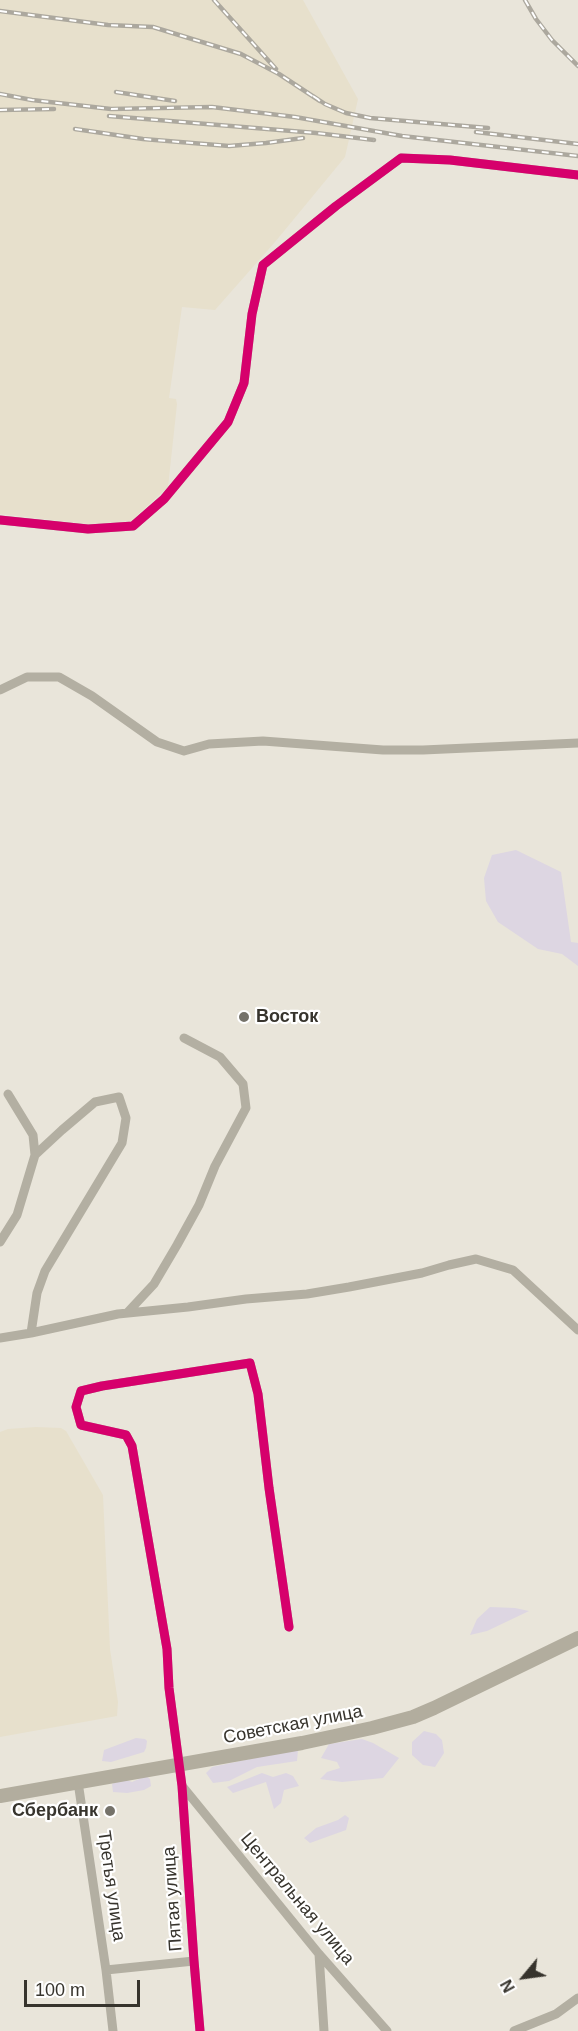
<!DOCTYPE html>
<meta charset="utf-8">
<style>
body{margin:0}
#map{position:relative;width:578px;height:2031px;overflow:hidden;background:#e9e5da;font-family:Helvetica,sans-serif}
canvas{display:block}
.north{position:absolute;left:494px;top:1947px;width:60px;height:60px;-webkit-text-stroke:4px #fff;paint-order:stroke;rotate:241deg;font-size:16px;font-weight:700;line-height:24px;text-align:center;color:#37342d}
.north::after{content:'';display:block;margin:auto;width:21px;height:27px;background:#37342d;clip-path:polygon(50% 0,100% 100%,50% 72%,0 100%)}
.scale{position:absolute;left:24px;top:1980px;width:116px;height:27px;box-sizing:border-box;border:3px solid #37342d;border-top:0;padding-left:8px;font-size:18px;line-height:21px;white-space:nowrap;color:#37342d;-webkit-text-stroke:4px #fff;paint-order:stroke}
</style>
<div id="map">
<canvas width="578" height="2031"></canvas>
<div class="north">N</div>
<div class="scale">100 m</div>
</div>
<script>
const g = document.querySelector('canvas').getContext('2d');
g.lineJoin = 'round';
function paint(path, color) { g.fillStyle = color; g.fill(path, 'evenodd'); }
const poly = rows => new Path2D(rows.map(r => 'M' + r).join(''));
function stroke(path, color, width, dash) { g.strokeStyle = color; g.lineWidth = width; g.lineCap = dash ? 'butt' : 'round'; g.setLineDash(dash || []); g.stroke(path); }
function drawText(font, color, halo, rows, align = 'center') {
  g.font = font + ' Helvetica,sans-serif'; g.lineWidth = 4.5; g.setLineDash([]); g.textBaseline = 'middle'; g.strokeStyle = halo; g.fillStyle = color; for (const [text, x, y, turn = 0] of rows) {
    g.save(); g.translate(x, y); g.rotate((+turn || 0) * Math.PI / 180); g.textAlign = isNaN(turn) ? turn : align; if (halo) g.strokeText(text, 0, 0); g.fillText(text, 0, 0); g.restore();
  }
}
const built = poly([
 [0,0,303,0,358,99,345,157,275,242,215,310,182,307,169,398,176,399,177,404,168,487,131,521,88,524,0,514],
 [36,1427,61,1428,66,1431,103,1495,110,1649,118,1702,117,1716,0,1737,0,1432,8,1429]
]);
const green = poly([
 [516,850,561,872,571,942,578,943,578,966,562,954,538,949,498,922,486,901,484,878,492,855],
 [490,1607,515,1608,529,1611,487,1631,470,1635,477,1619],
 [424,1731,436,1734,442,1740,444,1753,435,1767,423,1765,412,1755,412,1742],
 [136,1738,145,1739,147,1741,146,1748,144,1752,111,1762,102,1761,104,1750],
 [362,1739,373,1743,399,1758,383,1778,342,1782,320,1779,327,1772,340,1768,337,1762,321,1758,329,1744],
 [292,1750,298,1750,297,1761,257,1767,229,1781,213,1783,206,1773,212,1767],
 [262,1773,273,1777,286,1773,293,1776,299,1786,284,1790,281,1803,274,1809,266,1782,233,1793,227,1787],
 [146,1776,150,1779,151,1786,144,1790,127,1793,113,1792,112,1784,124,1779,132,1782],
 [345,1815,349,1818,346,1830,310,1843,304,1838,316,1828,338,1820]
]);
const street = poly([
 [0,520,88,529,133,526,164,499,228,422,244,383,252,314,263,265,336,206,401,158,450,160,578,175],
 [0,690,27,677,59,677,92,696,157,742,184,751,209,744,263,741,383,750,423,750,578,743],
 [0,1242,17,1215,35,1155,33,1135,8,1094],
 [127,1313,154,1284,177,1245,199,1205,215,1166,246,1108,243,1084,220,1057,184,1038],
 [31,1333,37,1293,45,1271,122,1143,126,1118,119,1097,95,1102,62,1130,35,1155],
 [0,1338,31,1333,118,1314,188,1307,246,1299,307,1294,349,1287,422,1273,449,1265,476,1259,513,1270,578,1330],
 [78,1782,106,1970,113,2031],
 [183,1787,319,1954,387,2031],
 [319,1954,324,2031],
 [106,1970,194,1961],
 [200,2031,194,1961,182,1786,169,1688,167,1649,132,1446,126,1435,81,1425,76,1407,81,1391,102,1386,250,1363,258,1394,269,1488,289,1627],
 [514,2031,556,2014,578,1998]
]);
const secondary = poly([
 [0,1796,302,1743,372,1728,413,1717,434,1708,578,1638]
]);
const rail = poly([
 [214,0,276,69],
 [525,0,536,19,552,40,578,66],
 [0,11,108,25,153,27,241,54,279,74,320,101],
 [116,92,175,101],
 [0,94,32,100,111,109,212,107,295,117,402,136,578,156],
 [313,96,325,104,346,113,370,118,488,128],
 [0,110,54,109],
 [109,116,316,133,374,140],
 [75,129,143,139,229,146,266,143,303,138],
 [476,132,578,144]
]);
const cycleway = poly([
 [0,520,88,529,133,526,164,499,228,422,244,383,252,314,263,265,336,206,401,158,450,160,578,175],
 [200,2031,194,1961,182,1786,169,1688,167,1649,132,1446,126,1435,81,1425,76,1407,81,1391,102,1386,250,1363,258,1394,269,1488,289,1627]
]);
const markers = [
 [244,1017,6,"#75726a"],
 [110,1811,6,"#75726a"]
];
const poiNames = [
 ["Восток",256,1017],
 ["Сбербанк",98,1811,"right"]
];
const streetNames = [
 ["Советская улица",293,1725,-11],
 ["Третья улица",111,1886,82],
 ["Пятая улица",173,1899,-94],
 ["Центральная улица",297,1899,50]
];
paint(built, '#e7e0cc');
paint(green, '#ddd6e2');
stroke(street, '#b3afa2', 9);
stroke(secondary, '#b2ad9e', 14);
stroke(rail, '#aca89e', 4.5);
stroke(rail, '#fff', 2, [7]);
stroke(cycleway, '#d6006c', 9);
for (const [x, y, r, color] of markers) { const dot = new Path2D(); dot.arc(x, y, r, 0, 2 * Math.PI); g.fillStyle = color; g.fill(dot); stroke(dot, '#fff', 2); }
drawText('bold 18px', '#37342d', '#fff', poiNames, 'left');
drawText('18px', '#37342d', '#fff', streetNames);
</script>
